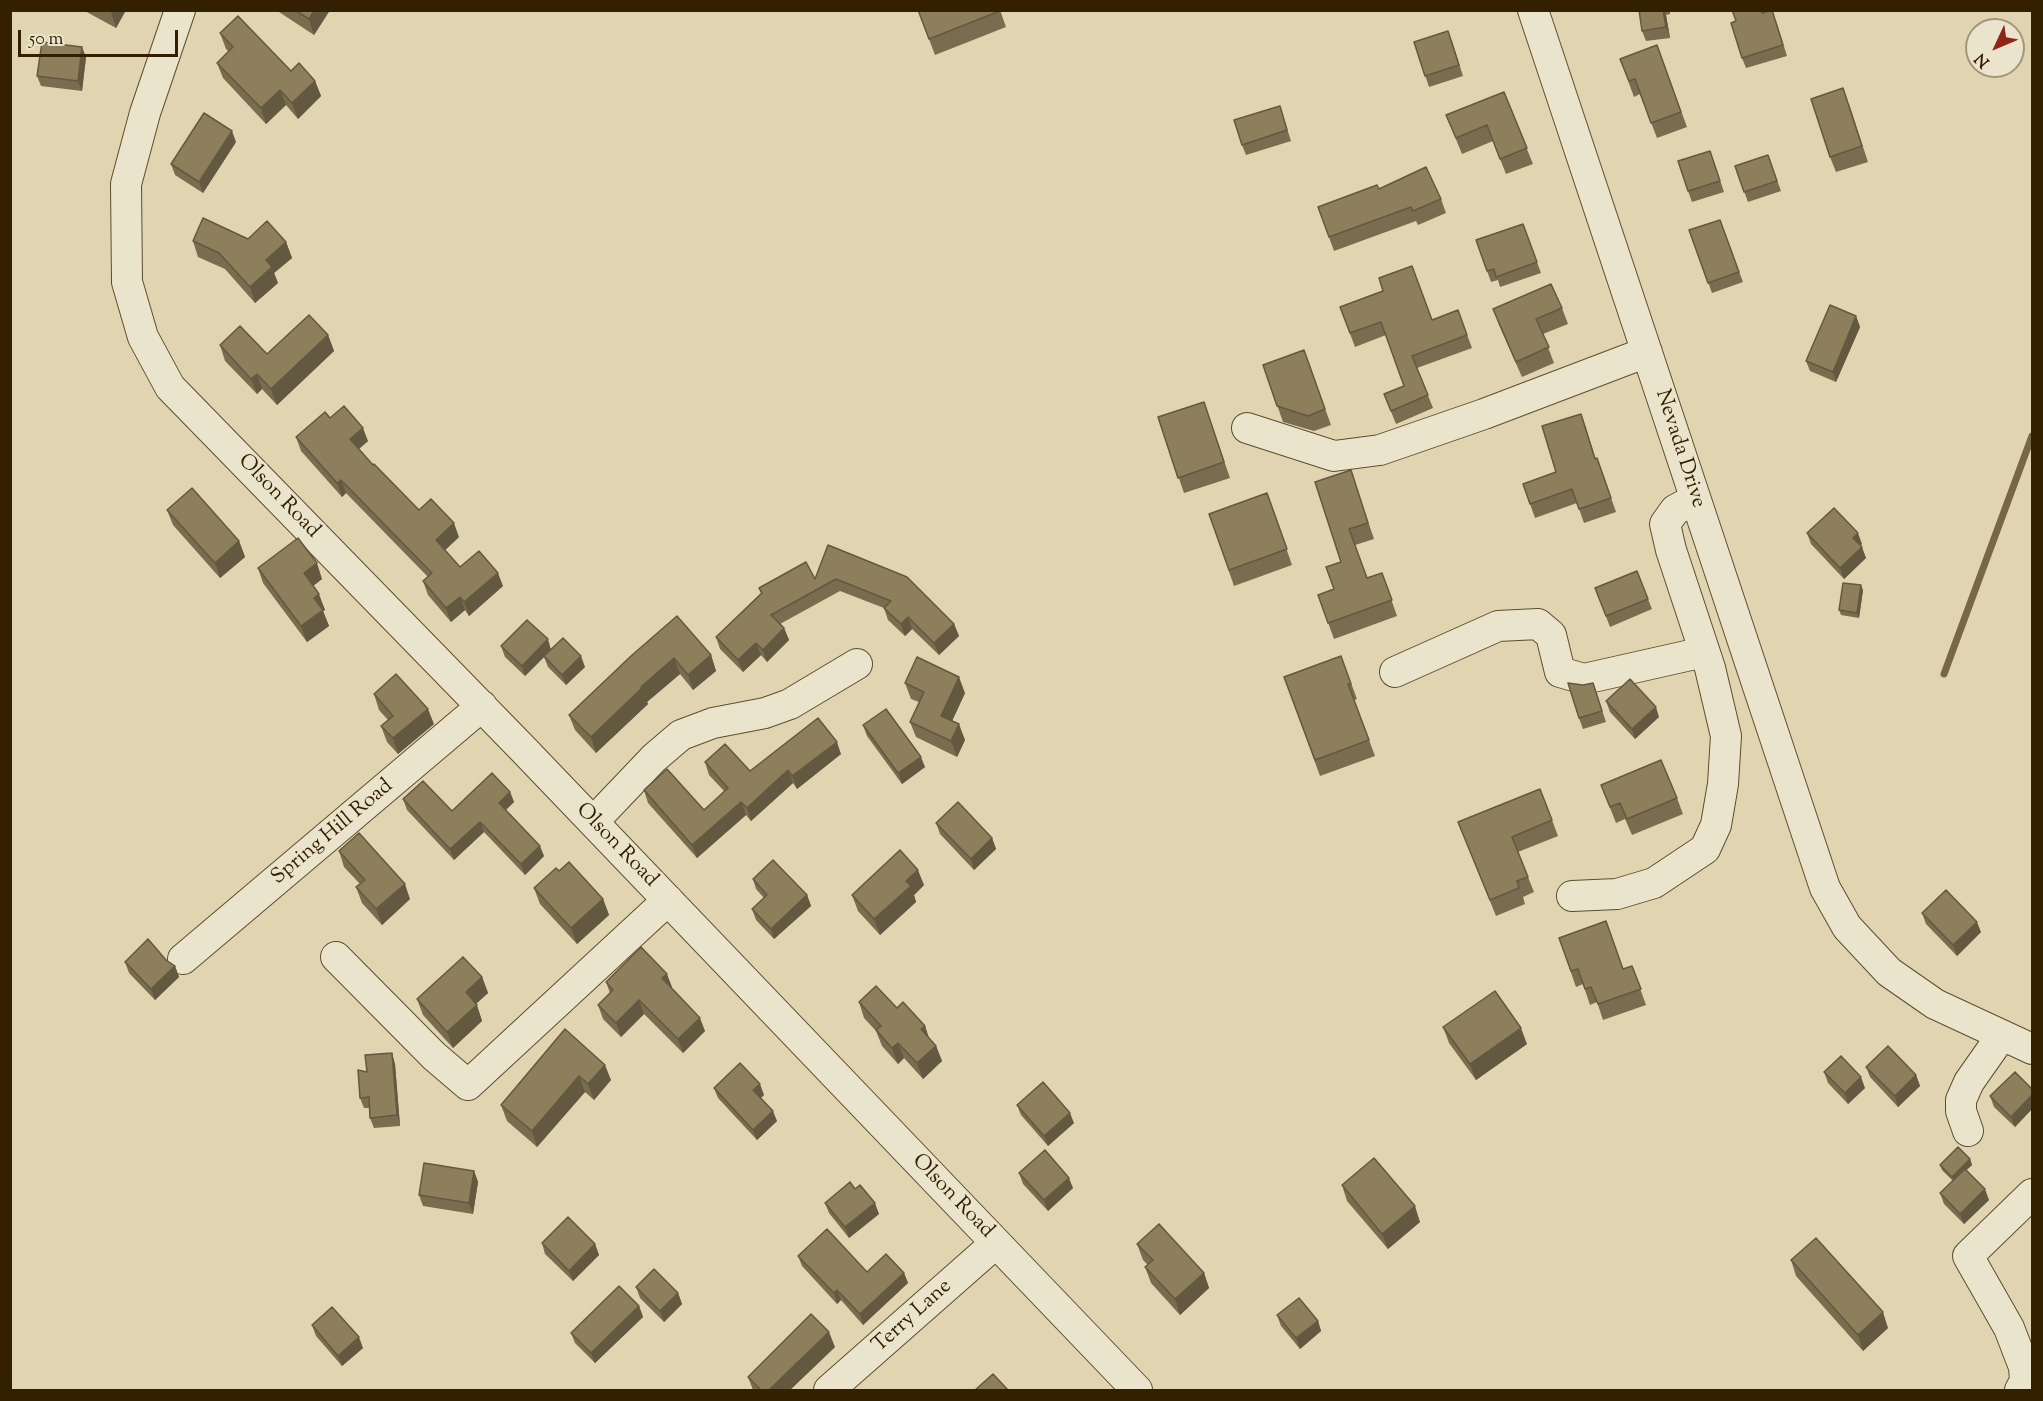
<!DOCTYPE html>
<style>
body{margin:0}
#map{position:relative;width:2043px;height:1401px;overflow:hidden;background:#e0d5b0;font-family:"Sorts Mill Goudy",serif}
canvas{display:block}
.frame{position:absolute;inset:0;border:12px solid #332001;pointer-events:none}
.north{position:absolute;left:1965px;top:18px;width:60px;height:60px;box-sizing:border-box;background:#ebe4cc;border:2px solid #a1967b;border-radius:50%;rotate:226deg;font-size:16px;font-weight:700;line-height:24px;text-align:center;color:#332001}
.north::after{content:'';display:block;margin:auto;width:21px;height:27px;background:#8f2418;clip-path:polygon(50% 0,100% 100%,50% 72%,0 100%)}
.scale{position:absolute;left:18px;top:30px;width:160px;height:27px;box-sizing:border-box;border:3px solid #332001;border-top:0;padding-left:8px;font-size:18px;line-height:21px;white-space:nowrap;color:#332001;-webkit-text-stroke:4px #ebe4cc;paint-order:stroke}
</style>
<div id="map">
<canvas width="2043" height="1401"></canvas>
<div class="frame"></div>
<div class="north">N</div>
<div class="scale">50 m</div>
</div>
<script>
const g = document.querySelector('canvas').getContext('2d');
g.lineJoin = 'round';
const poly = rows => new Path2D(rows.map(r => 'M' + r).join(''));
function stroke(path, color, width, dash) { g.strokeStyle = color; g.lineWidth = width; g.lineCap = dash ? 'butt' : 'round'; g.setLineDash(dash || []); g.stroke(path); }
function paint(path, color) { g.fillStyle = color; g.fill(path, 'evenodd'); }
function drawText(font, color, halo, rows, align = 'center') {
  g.font = font + ' "Sorts Mill Goudy",serif'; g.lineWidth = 5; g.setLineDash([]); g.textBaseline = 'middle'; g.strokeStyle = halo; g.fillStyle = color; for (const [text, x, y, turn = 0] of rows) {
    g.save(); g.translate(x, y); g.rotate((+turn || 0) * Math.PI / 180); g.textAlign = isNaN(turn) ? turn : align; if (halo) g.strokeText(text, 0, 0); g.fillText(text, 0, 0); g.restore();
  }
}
const stream = poly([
 [1944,674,2032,436]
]);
const minor = poly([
 [180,10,145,113,126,184,127,282,143,337,170,387,523,749,1137,1390],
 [1533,10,1825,888,1847,927,1889,972,1935,1004,2032,1049],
 [1247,428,1334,456,1380,450,1484,414,1647,352],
 [1395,672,1498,626,1538,624,1551,635,1560,672,1584,679,1704,652],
 [593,822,654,758,681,735,713,723,765,713,790,704,857,664],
 [1572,896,1617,894,1654,883,1705,849,1716,825,1723,784,1726,736,1710,668,1671,550,1665,524,1675,510,1695,499],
 [336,957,434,1056,468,1085,668,900],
 [183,959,482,706],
 [1968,1131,1961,1111,1961,1100,1969,1082,2002,1035],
 [829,1390,996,1243],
 [2020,1390,2025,1381,2024,1367,2009,1328,1968,1256,2032,1194]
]);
const wall = poly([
 [83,10,126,10,116,28],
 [276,10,330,10,314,35],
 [918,10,1000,10,1006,27,935,55],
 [1639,10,1670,10,1670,14,1666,15,1670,38,1646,41,1642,31],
 [1732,10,1762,10,1763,13,1776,21,1787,56,1746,68,1742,58,1736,21],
 [220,33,291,71,315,81,321,96,298,119,286,105,266,124,223,78,217,63,229,52,226,49],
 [1452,41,1463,76,1429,87,1414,42],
 [1657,45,1687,127,1657,138,1640,94,1634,97,1620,59],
 [86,57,82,91,41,86,37,76],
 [1504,92,1533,164,1506,174,1493,141,1462,154,1446,115],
 [1849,104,1868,162,1836,172,1830,157],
 [1280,106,1291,141,1246,155,1242,145],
 [236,142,203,193,175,175,171,164],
 [1768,155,1781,191,1748,202,1735,166],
 [1714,162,1724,192,1692,202,1688,191],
 [1379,189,1441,199,1446,213,1418,225,1416,221,1334,251,1318,207],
 [1720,220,1743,282,1712,293,1689,230],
 [1523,224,1541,273,1500,287,1498,280,1491,282,1476,240],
 [248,239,286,242,292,258,274,273,278,283,255,303,225,269,198,257,193,241],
 [1340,307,1432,320,1458,310,1472,348,1417,368,1433,408,1396,424,1384,394,1404,386,1386,335,1355,347],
 [1562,308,1568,324,1543,334,1554,363,1522,377,1499,325,1493,309],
 [1856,316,1860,327,1836,382,1810,371,1806,361],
 [328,335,334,351,277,405,262,389,257,394,225,361,220,345,267,354],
 [1304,350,1331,425,1314,431,1283,422,1263,365],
 [1204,402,1230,478,1184,493,1158,417],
 [1581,414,1595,459,1597,458,1616,512,1584,523,1577,503,1535,518,1523,484,1556,472],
 [330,418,368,441,359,449,373,465,419,510,459,537,445,550,460,567,503,586,469,616,465,610,451,622,428,595,423,581,428,577,346,493,342,497,301,451,296,437],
 [1356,485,1374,539,1355,545,1367,578,1382,573,1397,616,1334,639,1318,595,1334,589,1341,562],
 [1267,493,1292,565,1234,586,1209,514],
 [167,510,239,541,245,557,220,578,173,525],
 [1807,533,1862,544,1860,545,1866,558,1844,579,1811,544],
 [828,545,954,624,959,636,939,655,912,629,905,636,888,620,884,608,840,591,780,624,784,628,789,640,767,662,761,655,743,672,720,649,716,637,761,593,759,588,815,579],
 [258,568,322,579,313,586,325,610,323,611,329,626,307,642,263,583],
 [1595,588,1648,599,1652,609,1610,627],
 [1863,590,1859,618,1841,615,1839,610],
 [501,646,551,649,585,667,566,685,548,667,544,657,525,676,505,657],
 [711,655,716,671,693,690,680,674,647,702,648,704,596,753,575,730,569,715,631,656],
 [1341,656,1357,699,1354,700,1375,756,1320,776,1284,677],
 [905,683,965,693,952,721,965,740,957,757,916,737,910,722,919,702,911,699],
 [1593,683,1606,722,1583,729,1579,718,1583,685],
 [374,694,434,724,398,754,387,742,381,726,388,720,379,710],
 [1606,701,1659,717,1635,739,1610,712],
 [863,725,925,767,902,784,867,736],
 [841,754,797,789,793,783,751,821,746,815,697,858,648,803,644,790,704,810,725,792,709,775,705,762,750,771],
 [1601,785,1677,798,1683,814,1632,835,1625,819,1616,823],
 [510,792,514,802,506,810,544,856,525,875,484,832,454,860,407,810,403,799,452,811],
 [1552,820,1558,836,1518,852,1534,892,1523,897,1525,904,1496,916,1458,822],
 [936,823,992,838,996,849,974,870,940,834],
 [339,851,410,899,382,925,362,903,356,887,360,884,344,867],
 [753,879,807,895,811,906,774,939,756,920,752,909,764,898,756,889],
 [924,885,914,895,916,902,880,935,858,911,852,895],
 [534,888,603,899,609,915,577,944,540,904],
 [1922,913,1981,932,1957,956,1926,924],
 [1559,938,1623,969,1632,966,1646,1005,1603,1020,1597,1002,1590,1005,1583,984,1576,987],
 [166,960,175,966,179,977,155,1000,129,973,125,962],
 [482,977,488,993,476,1004,482,1021,453,1048,423,1015,417,999],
 [606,982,672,987,671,988,705,1031,683,1053,644,1014,621,1037,603,1019,598,1005,610,993],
 [859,1002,925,1026,929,1039,936,1046,942,1061,923,1079,904,1058,898,1064,882,1046,876,1031,864,1018],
 [1443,1027,1527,1044,1476,1080,1449,1043],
 [565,1029,611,1080,594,1100,585,1092,537,1147,507,1121,501,1105],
 [395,1064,400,1126,374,1128,370,1118,369,1108,364,1108,360,1098,367,1072],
 [1866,1067,1916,1075,1920,1086,1898,1107,1870,1077],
 [1824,1072,1865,1088,1848,1104,1828,1083],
 [714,1088,764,1095,761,1098,777,1121,757,1140,718,1098],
 [2032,1089,2032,1109,2015,1127,1994,1107,1990,1096],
 [1017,1105,1074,1123,1048,1146,1021,1115],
 [1970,1159,1972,1165,1966,1170,1989,1200,1964,1224,1944,1204,1940,1193,1953,1181,1942,1170,1940,1165],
 [474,1171,478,1182,473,1214,423,1206,419,1195],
 [1019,1173,1073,1188,1048,1211,1023,1184],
 [1342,1185,1420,1222,1388,1249,1347,1201],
 [855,1189,879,1214,849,1238,829,1213,825,1203],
 [542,1243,595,1244,599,1255,573,1281,545,1254],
 [1137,1244,1204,1273,1209,1288,1180,1315,1151,1283,1145,1267,1148,1265,1143,1260],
 [798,1256,867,1272,904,1273,908,1283,863,1325,841,1300,837,1304,802,1266],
 [1791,1260,1888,1328,1863,1351,1796,1276],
 [636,1287,678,1293,682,1304,664,1322,640,1298],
 [639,1306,643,1317,595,1363,575,1343,571,1333],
 [1277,1315,1318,1321,1321,1331,1300,1349,1281,1326],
 [312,1325,363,1348,342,1366,316,1336],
 [835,1347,790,1390,753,1390,748,1377]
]);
const shadedWall = poly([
 [112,10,126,10,116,28,111,12],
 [314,10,330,10,314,35,309,19],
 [1663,10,1664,10,1666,15,1670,38,1666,27],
 [82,47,86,57,82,91,78,81],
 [315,81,321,96,298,119,292,103],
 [280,90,286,105,266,124,261,108],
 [232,131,236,142,203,193,199,182],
 [286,242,292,258,274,273,278,283,255,303,250,287,266,260],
 [1856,316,1860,327,1836,382,1833,372],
 [328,335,334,351,277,405,271,389],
 [257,374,262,389,257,394,251,379],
 [1581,414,1586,428,1600,473,1595,459],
 [363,428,368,441,355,452,350,439],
 [341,480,346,493,342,497,337,483],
 [454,523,459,537,441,554,436,540],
 [1858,533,1862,544,1857,549,1853,538],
 [239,541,245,557,220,578,215,563],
 [1862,547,1866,558,1844,579,1840,568],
 [317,563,322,579,309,589,304,573],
 [498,573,503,586,469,616,464,602],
 [1861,585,1863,590,1859,618,1857,613],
 [319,594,325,610,323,611,329,626,307,642,301,626,314,598],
 [460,597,465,610,451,622,446,608],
 [908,617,912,629,905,636,901,624],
 [954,624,959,636,939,655,934,643],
 [784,628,789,640,767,662,763,650],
 [548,639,551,650,525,676,522,666],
 [756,643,761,655,743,672,738,660],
 [711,655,716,671,693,690,688,675],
 [581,656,585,667,566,685,562,675],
 [674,658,680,674,647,702,648,704,596,753,591,737,641,687],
 [959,677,965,693,947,732,941,716],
 [1656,707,1659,717,1635,739,1632,729],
 [428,709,434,724,398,754,393,738],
 [959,724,965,740,957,757,951,741],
 [837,742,841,754,797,789,792,776],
 [921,757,925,767,902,784,898,773],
 [788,770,793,783,751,821,747,808],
 [510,792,514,802,502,813,499,803],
 [741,802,746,815,697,858,692,845],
 [480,822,484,832,454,860,450,849],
 [992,838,996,849,974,870,971,859],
 [540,846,544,856,525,875,521,864],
 [918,870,924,885,914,895,916,902,880,935,874,919,906,881],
 [405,884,410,899,382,925,376,909],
 [807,895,811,906,774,939,771,929],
 [603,899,609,915,577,944,571,928],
 [1977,922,1981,932,1957,956,1953,945],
 [175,966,179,977,155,1000,151,989],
 [667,974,672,987,667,992,662,978],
 [482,977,488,993,471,1008,466,992],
 [639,1000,644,1014,621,1037,616,1023],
 [477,1005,482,1021,453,1048,447,1032],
 [700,1018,705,1031,683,1053,678,1039],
 [925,1026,930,1041,921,1029],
 [1521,1028,1527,1044,1476,1080,1470,1064],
 [898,1043,904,1058,898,1064,892,1048],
 [936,1046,942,1061,923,1079,917,1063],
 [392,1053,395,1064,400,1126,397,1115],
 [605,1065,611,1080,594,1100,588,1084],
 [1916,1075,1920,1086,1898,1107,1895,1096],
 [579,1076,585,1092,537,1147,532,1131],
 [1861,1077,1865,1088,1848,1104,1845,1093],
 [760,1084,764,1095,757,1101,753,1090],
 [2032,1095,2032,1109,2015,1127,2011,1117],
 [773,1111,777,1121,757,1140,753,1130],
 [1070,1113,1074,1123,1048,1146,1044,1136],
 [1970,1159,1972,1165,1954,1182,1952,1177],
 [474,1171,478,1182,473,1214,469,1203],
 [1069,1178,1073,1188,1048,1211,1044,1200],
 [1985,1189,1989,1200,1964,1224,1960,1214],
 [875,1203,879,1214,849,1238,845,1227],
 [1415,1206,1420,1222,1388,1249,1382,1234],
 [595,1244,599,1255,573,1281,569,1271],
 [904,1273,908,1283,863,1325,860,1314],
 [1204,1273,1209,1288,1180,1315,1175,1299],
 [837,1290,841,1300,837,1304,834,1293],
 [678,1293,682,1304,664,1322,660,1311],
 [639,1306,643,1317,595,1363,591,1353],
 [1883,1312,1888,1328,1863,1351,1858,1335],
 [1318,1321,1321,1331,1300,1349,1296,1338],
 [829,1332,835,1347,790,1390,769,1390],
 [359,1337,363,1348,342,1366,338,1356]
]);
const building = poly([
 [295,10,314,10,309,19,295,10],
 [918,10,1000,10,1000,11,929,39,918,10],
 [1639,10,1663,10,1666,27,1642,31,1639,10],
 [1732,10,1762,10,1762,13,1772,10,1783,45,1742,58,1731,23,1736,21,1732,10],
 [238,16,291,71,299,63,315,81,292,103,280,90,261,108,217,63,233,47,220,33,238,16],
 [1448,31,1459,65,1425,76,1414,42,1448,31],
 [42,42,82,47,78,81,37,76,42,42],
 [1657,45,1681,112,1651,123,1635,79,1629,81,1620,59,1657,45],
 [1843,88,1862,146,1830,157,1811,99,1843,88],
 [1504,92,1527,148,1500,159,1487,125,1456,138,1446,115,1504,92],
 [1280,106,1287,130,1242,145,1234,120,1280,106],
 [204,113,232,131,199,182,171,164,204,113],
 [1710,151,1720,181,1688,191,1678,161,1710,151],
 [1768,155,1777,181,1744,192,1735,166,1768,155],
 [1426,167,1441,199,1413,211,1411,207,1329,237,1318,207,1377,185,1379,189,1426,167],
 [203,218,248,239,267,221,286,242,266,260,272,267,250,287,219,253,193,241,203,218],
 [1720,220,1739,272,1708,283,1689,230,1720,220],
 [1523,224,1537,262,1496,277,1494,269,1487,271,1476,240,1523,224],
 [1412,266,1432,320,1458,310,1467,335,1412,356,1428,395,1391,411,1384,394,1404,386,1381,322,1350,333,1340,307,1383,291,1379,278,1412,266],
 [1551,284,1562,308,1536,319,1549,347,1516,362,1493,309,1551,284],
 [1830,305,1856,316,1833,372,1806,361,1830,305],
 [309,315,328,335,271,389,257,374,251,379,220,345,240,326,267,354,309,315],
 [1304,350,1325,409,1308,416,1277,406,1263,365,1304,350],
 [1204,402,1224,462,1178,478,1158,417,1204,402],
 [344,406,363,428,350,439,373,465,374,464,419,510,431,499,454,523,436,540,460,567,479,551,498,573,464,602,460,597,446,608,423,581,432,573,341,480,337,483,296,437,325,412,330,418,344,406],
 [1581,414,1595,459,1597,458,1611,498,1579,509,1572,489,1530,504,1523,484,1556,472,1542,426,1581,414],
 [1351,470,1368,523,1349,529,1367,578,1382,573,1392,600,1328,623,1318,595,1334,589,1326,567,1341,562,1315,482,1351,470],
 [192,488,239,541,215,563,167,510,192,488],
 [1267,493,1287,549,1229,570,1209,514,1267,493],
 [1834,508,1858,533,1853,538,1862,547,1840,568,1807,533,1834,508],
 [298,538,317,563,304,573,319,594,314,598,323,610,301,626,258,568,298,538],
 [828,545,907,577,954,624,934,643,908,617,901,624,884,608,891,601,836,579,771,615,784,628,763,650,756,643,738,660,716,637,762,593,759,588,806,562,815,579,828,545],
 [1637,571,1648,599,1606,616,1595,588,1637,571],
 [1843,583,1861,585,1857,613,1839,610,1843,583],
 [677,616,711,655,688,675,674,658,641,687,642,688,591,737,569,715,631,656,677,616],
 [527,620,548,639,522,666,501,646,527,620],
 [563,638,581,656,562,675,544,656,563,638],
 [1341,656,1351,684,1348,684,1369,740,1315,760,1284,677,1341,656],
 [917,657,959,677,941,716,959,724,951,741,910,722,924,692,905,683,917,657],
 [396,674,428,709,393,738,381,726,393,716,374,694,396,674],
 [1630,679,1656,707,1632,729,1606,701,1630,679],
 [1568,683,1583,685,1593,683,1602,711,1579,718,1568,683],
 [886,709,921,757,898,773,863,725,886,709],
 [818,718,837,742,792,776,788,770,747,808,741,802,692,845,644,790,667,769,704,810,728,788,705,762,725,744,750,771,818,718],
 [1661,760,1677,798,1627,819,1620,803,1610,807,1601,785,1661,760],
 [492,773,510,792,499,803,540,846,521,864,480,822,450,849,403,799,423,781,452,811,492,773],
 [1540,789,1552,820,1512,837,1528,877,1517,881,1519,888,1490,900,1458,822,1540,789],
 [958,802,992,838,971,859,936,823,958,802],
 [359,833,405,884,376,909,356,887,365,880,339,851,359,833],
 [900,850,918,870,906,881,911,886,874,919,852,895,900,850],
 [773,860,807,895,771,929,752,909,767,895,753,879,773,860],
 [569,862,603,899,571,928,534,888,556,868,559,871,569,862],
 [1946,890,1977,922,1953,945,1922,913,1946,890],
 [1606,921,1623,969,1632,966,1641,989,1598,1004,1591,987,1585,989,1578,969,1571,971,1559,938,1606,921],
 [148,939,166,960,175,966,151,989,125,962,148,939],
 [641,947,667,974,662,978,700,1018,678,1039,639,1000,616,1023,598,1005,613,990,606,982,641,947],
 [463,957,482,977,466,992,477,1005,447,1032,417,999,463,957],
 [876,986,897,1008,903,1002,925,1026,921,1029,936,1046,917,1063,898,1043,892,1048,876,1030,881,1026,859,1002,876,986],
 [1495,991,1521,1028,1470,1064,1443,1027,1495,991],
 [565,1029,605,1065,588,1084,579,1076,532,1131,501,1105,565,1029],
 [1888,1046,1916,1075,1895,1096,1866,1067,1888,1046],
 [392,1053,397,1115,370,1118,369,1097,360,1098,358,1070,367,1072,365,1055,392,1053],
 [1841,1056,1861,1077,1845,1093,1824,1072,1841,1056],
 [740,1063,760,1084,753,1090,773,1111,753,1130,714,1088,740,1063],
 [2015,1072,2032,1089,2032,1095,2011,1117,1990,1096,2015,1072],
 [1043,1082,1070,1113,1044,1136,1017,1105,1043,1082],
 [1958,1147,1970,1159,1952,1177,1940,1165,1958,1147],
 [1045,1150,1069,1178,1044,1200,1019,1173,1045,1150],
 [1374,1158,1415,1206,1382,1234,1342,1185,1374,1158],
 [424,1163,474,1171,469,1203,419,1195,424,1163],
 [1965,1169,1985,1189,1960,1214,1940,1193,1965,1169],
 [850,1182,855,1189,860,1185,875,1203,845,1227,825,1203,850,1182],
 [568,1217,595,1244,569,1271,542,1243,568,1217],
 [1159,1224,1204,1273,1175,1299,1145,1267,1153,1260,1137,1244,1159,1224],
 [827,1229,867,1272,886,1254,904,1273,860,1314,837,1290,834,1293,798,1256,827,1229],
 [1816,1238,1883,1312,1858,1335,1791,1260,1816,1238],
 [654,1269,678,1293,660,1311,636,1287,654,1269],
 [619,1286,639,1306,591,1353,571,1333,619,1286],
 [1299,1298,1318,1321,1296,1338,1277,1315,1299,1298],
 [332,1307,359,1337,338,1356,312,1325,332,1307],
 [811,1314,829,1332,769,1390,761,1390,748,1377,811,1314],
 [993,1374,1008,1390,975,1390,993,1374]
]);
const streetNames = [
 ["Nevada Drive",1679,449,72],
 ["Olson Road",278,497,46],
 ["Spring Hill Road",333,833,-40],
 ["Olson Road",616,846,46],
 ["Olson Road",952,1197,46],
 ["Terry Lane",913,1317,-42]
];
stroke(stream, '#776746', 7);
stroke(minor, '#5e4d2d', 32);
stroke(minor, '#ebe4cc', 30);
paint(wall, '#796c4f');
paint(shadedWall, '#635840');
paint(building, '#8d7e5c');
stroke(building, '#635840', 1.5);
drawText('21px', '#332001', '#ebe4cc', streetNames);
</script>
